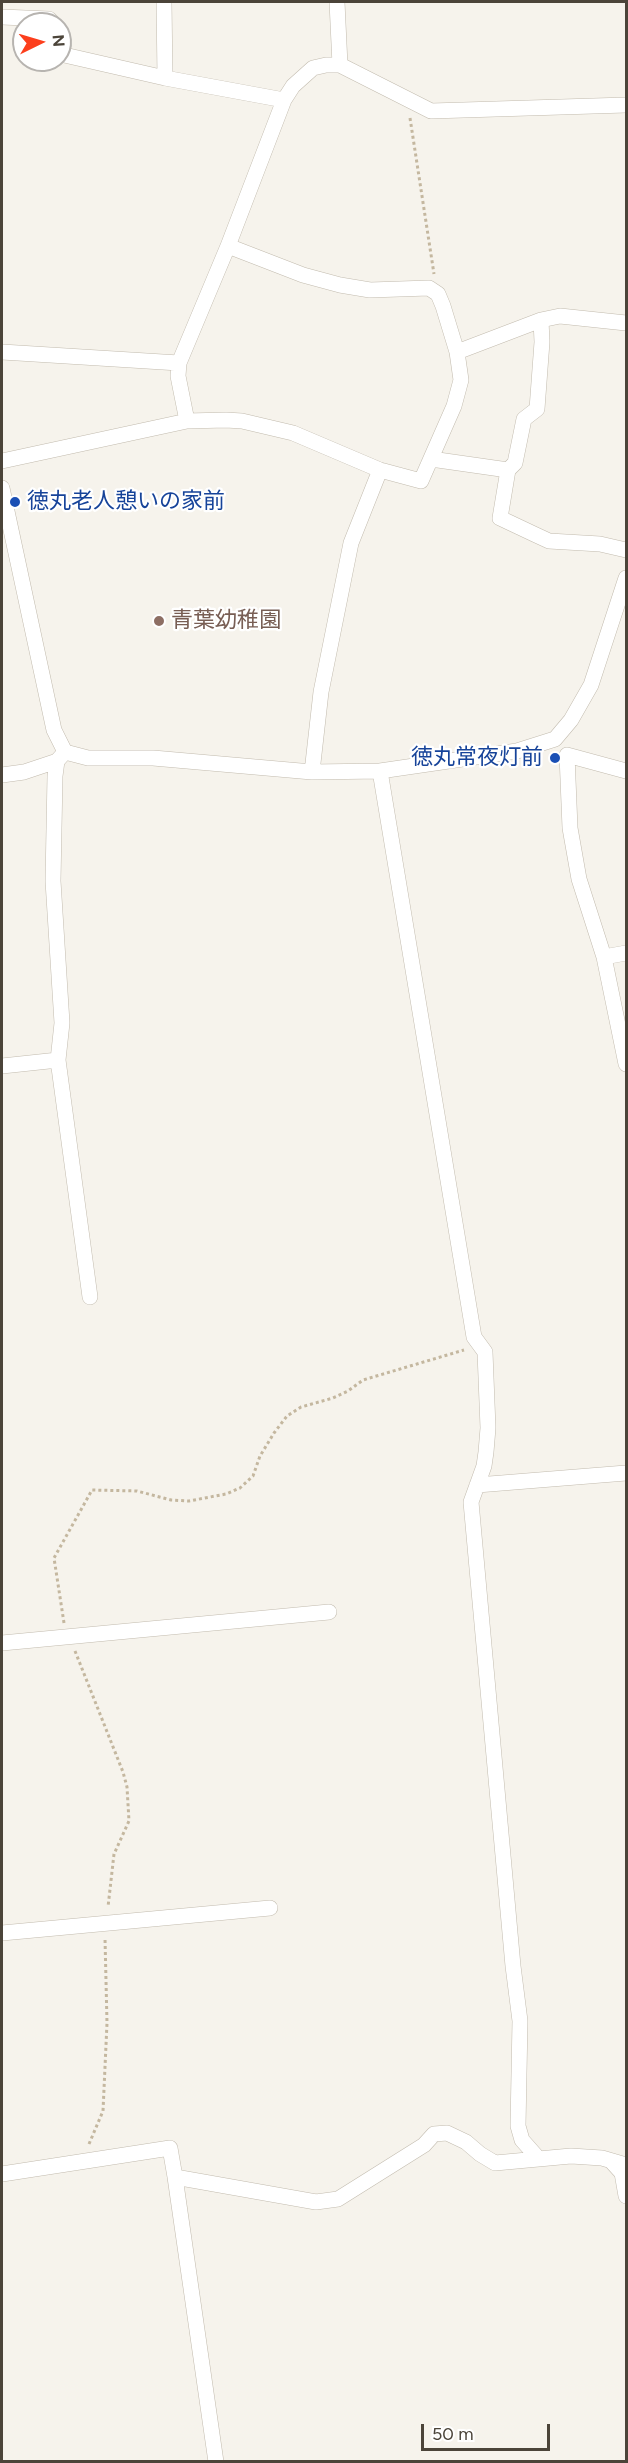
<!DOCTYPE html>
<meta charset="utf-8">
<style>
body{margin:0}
#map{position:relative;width:628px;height:2463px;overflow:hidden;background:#f6f3ec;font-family:Figtree,sans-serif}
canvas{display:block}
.frame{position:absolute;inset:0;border:3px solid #4b4439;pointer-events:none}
.north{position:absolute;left:12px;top:12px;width:60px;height:60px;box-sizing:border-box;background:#fff;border:2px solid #b7b4b0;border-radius:50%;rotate:85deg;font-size:16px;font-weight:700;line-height:24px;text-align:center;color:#4b4439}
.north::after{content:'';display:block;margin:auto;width:21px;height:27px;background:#fc3f1d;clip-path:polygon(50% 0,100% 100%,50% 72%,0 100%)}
.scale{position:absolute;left:421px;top:2424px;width:129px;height:27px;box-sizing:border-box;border:3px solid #4b4439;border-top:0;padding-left:8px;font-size:18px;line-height:21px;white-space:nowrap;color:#4b4439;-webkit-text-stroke:4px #fff;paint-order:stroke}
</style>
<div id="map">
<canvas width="628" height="2463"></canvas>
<div class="frame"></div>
<div class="north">N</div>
<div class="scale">50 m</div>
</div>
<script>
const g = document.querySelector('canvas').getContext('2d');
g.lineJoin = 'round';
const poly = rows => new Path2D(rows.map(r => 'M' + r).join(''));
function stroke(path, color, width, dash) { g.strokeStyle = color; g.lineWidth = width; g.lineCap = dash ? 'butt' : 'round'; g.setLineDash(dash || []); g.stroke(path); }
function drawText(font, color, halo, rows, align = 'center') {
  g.font = font + ' Figtree,"Noto Sans JP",sans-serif'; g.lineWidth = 4.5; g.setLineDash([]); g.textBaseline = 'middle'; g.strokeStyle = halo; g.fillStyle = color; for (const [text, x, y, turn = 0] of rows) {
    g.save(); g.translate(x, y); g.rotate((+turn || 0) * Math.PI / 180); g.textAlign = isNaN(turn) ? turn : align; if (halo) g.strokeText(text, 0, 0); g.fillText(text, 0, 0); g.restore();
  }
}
const path = poly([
 [410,118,434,274],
 [64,1623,54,1558,92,1490,137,1491,171,1500,189,1501,226,1494,240,1488,253,1476,260,1456,274,1433,287,1416,301,1407,333,1398,348,1391,363,1380,464,1350],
 [75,1651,123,1772,127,1787,129,1821,114,1854,108,1907],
 [89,2144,103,2111,107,2023,105,1938]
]);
const street = poly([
 [164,2,165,78],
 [337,2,340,65],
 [2,17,49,19,54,24],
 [60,54,165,78,284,100],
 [228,246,303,275,340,285,370,290,429,288,438,294,443,306,457,352],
 [2,352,179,363],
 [187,421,178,376,179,363,228,246,284,100,293,86,313,68,326,65,340,65,431,111,626,105],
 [431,459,508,470,500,518,536,535,549,541,600,544,626,550],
 [2,461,187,421,226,420,242,421,293,433,380,470,421,481,454,406,461,380,457,352,541,320,560,316,626,323],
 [508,470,515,463,524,419,537,409,542,342,541,320],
 [2,488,54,730,65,752,88,758,153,758,312,772,380,771,517,751,555,739,571,720,591,685,626,578],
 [380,771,474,1337,485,1352,488,1428,486,1452,484,1466,471,1502,513,1966,520,2021,518,2126,522,2140,537,2157],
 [626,771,567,755,570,828,579,879,604,957,626,1064],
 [312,772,321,692,351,543,380,470],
 [2,775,24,772,57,761],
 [604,957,626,953],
 [58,1060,90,1297],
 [2,1066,58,1060,62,1023,53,881,55,776,57,761,65,752],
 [477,1485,626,1473],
 [2,1643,329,1612],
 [2,1933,270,1908],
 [612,2162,622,2173,626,2196],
 [2,2174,170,2148,175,2177,316,2202,338,2199,424,2145,434,2134,447,2133,466,2142,480,2154,495,2163,571,2156,602,2158,626,2165],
 [175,2177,216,2462]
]);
const markers = [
 [15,502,6,"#1a4fb4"],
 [159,621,6,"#8d6e63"],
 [555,758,6,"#1a4fb4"]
];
const transitNames = [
 ["徳丸老人憩いの家前",27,502],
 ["徳丸常夜灯前",543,758,"right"]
];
const educationNames = [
 ["青葉幼稚園",171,621]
];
stroke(street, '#c2bbae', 16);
stroke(path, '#c4b79f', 3, [3, 3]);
stroke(street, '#fff', 15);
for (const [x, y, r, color] of markers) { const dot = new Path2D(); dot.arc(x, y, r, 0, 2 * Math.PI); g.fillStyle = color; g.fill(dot); stroke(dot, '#fff', 2); }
drawText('22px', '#164399', '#fff', transitNames, 'left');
drawText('22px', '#785e54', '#fff', educationNames, 'left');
</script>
